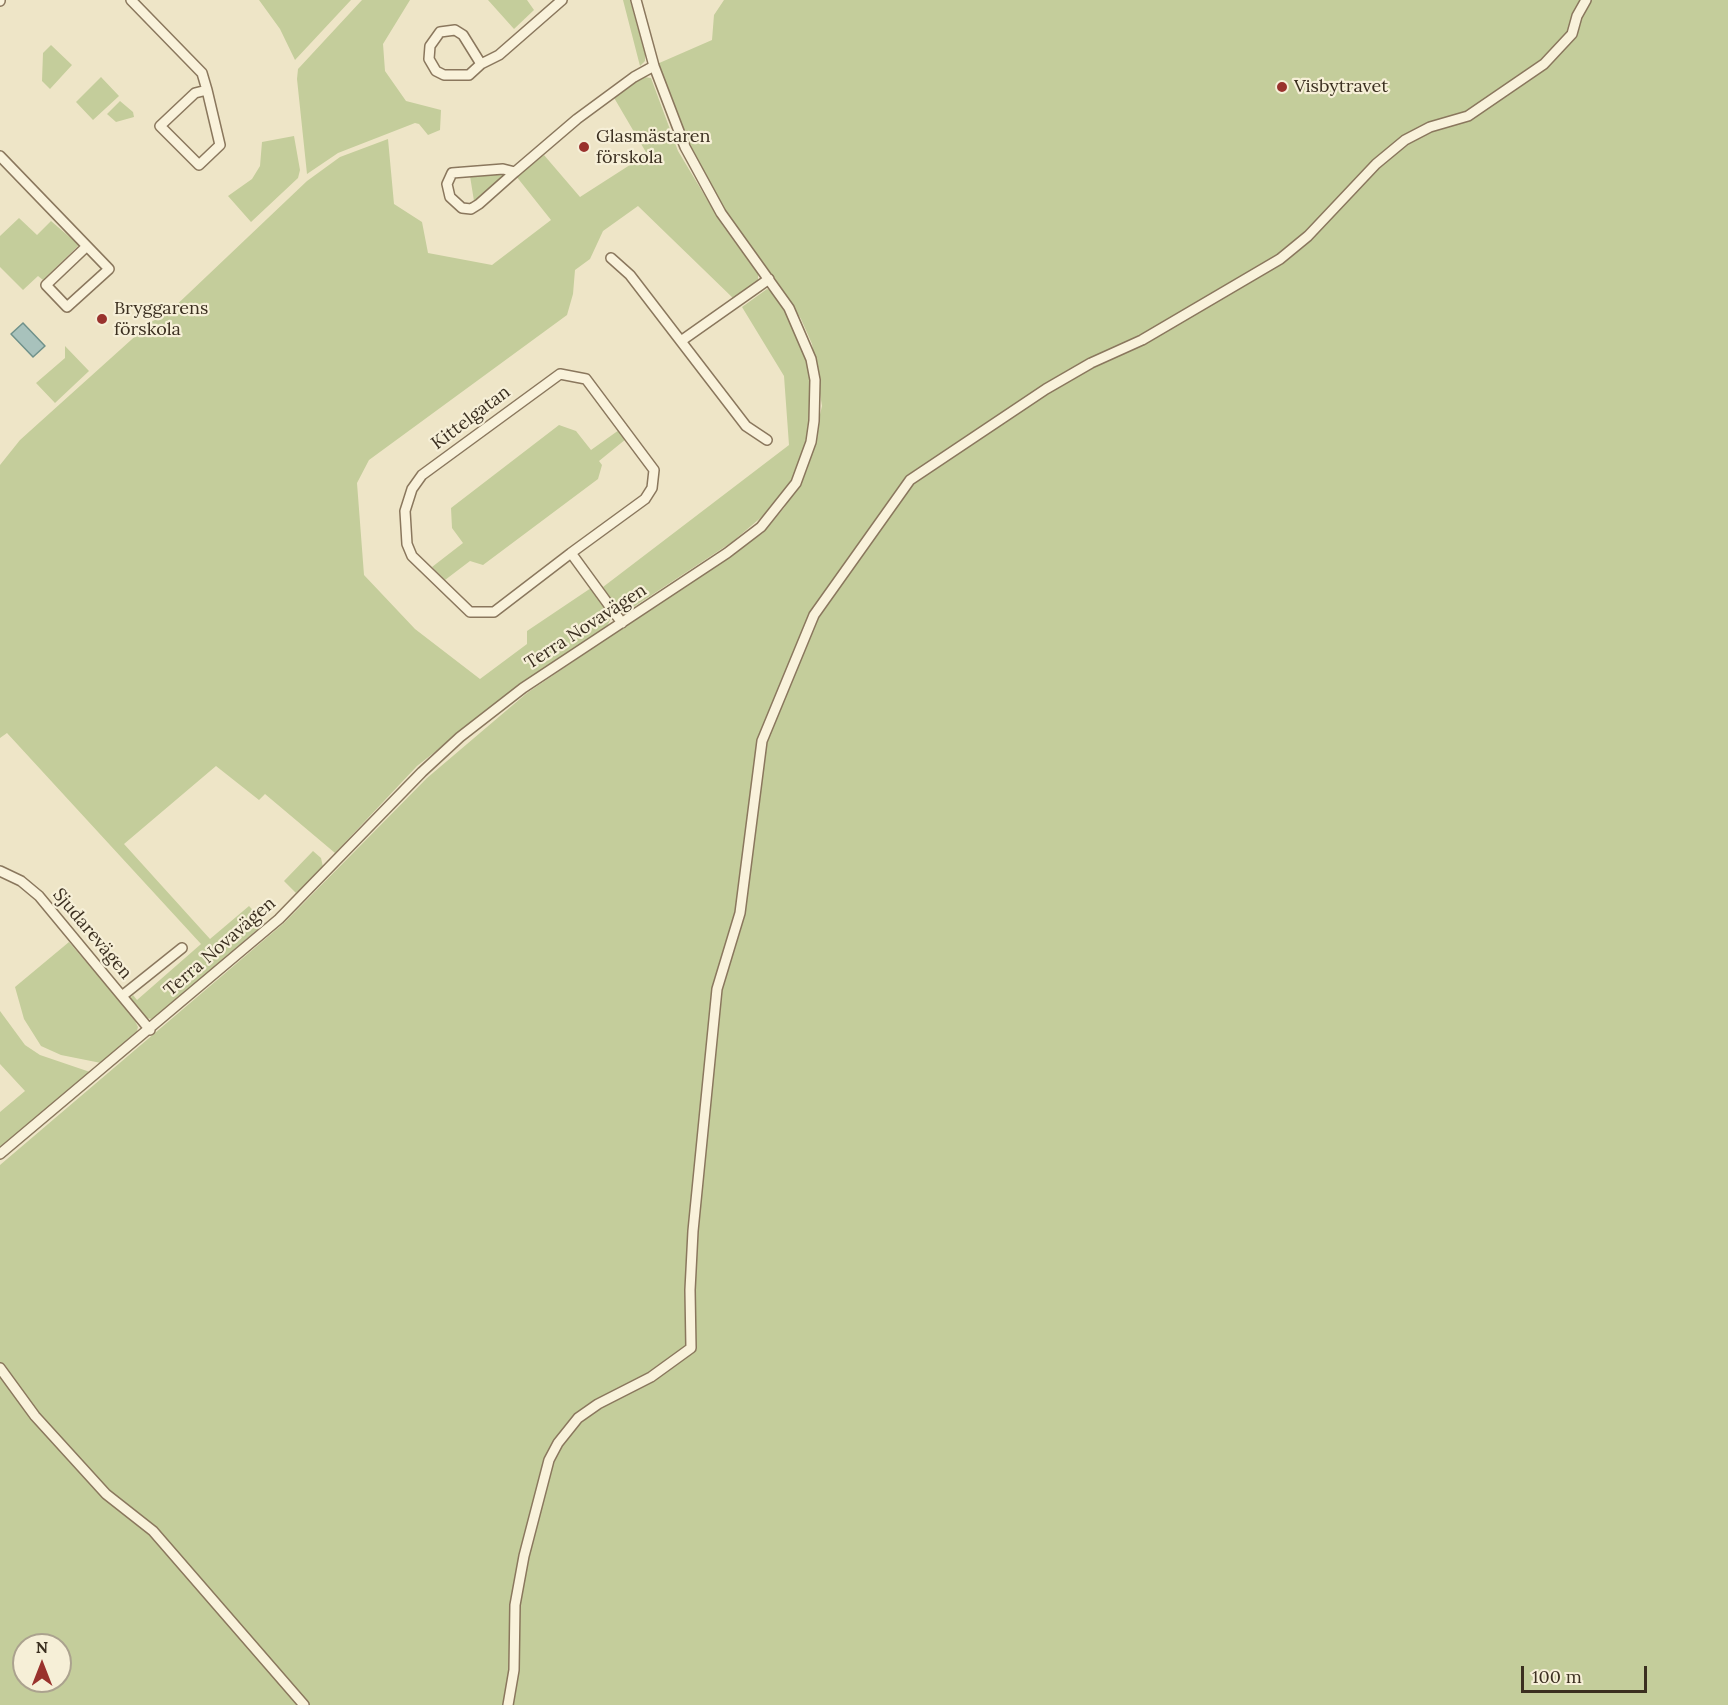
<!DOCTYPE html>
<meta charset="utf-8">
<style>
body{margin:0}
#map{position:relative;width:1728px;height:1705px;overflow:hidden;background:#eee5c7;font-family:Lora,serif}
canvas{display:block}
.north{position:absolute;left:12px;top:1633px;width:60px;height:60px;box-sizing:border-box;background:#f6efd7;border:2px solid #aba28e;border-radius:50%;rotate:0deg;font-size:16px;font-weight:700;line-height:24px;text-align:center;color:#3b2f20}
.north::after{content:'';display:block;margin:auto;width:21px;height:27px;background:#99322d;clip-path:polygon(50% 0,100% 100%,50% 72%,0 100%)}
.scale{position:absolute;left:1521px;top:1666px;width:126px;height:27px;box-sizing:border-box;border:3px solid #3b2f20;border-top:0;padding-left:8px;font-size:18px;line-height:21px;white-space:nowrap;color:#3b2f20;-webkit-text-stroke:4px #f6efd7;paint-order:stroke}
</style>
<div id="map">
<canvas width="1728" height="1705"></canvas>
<div class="north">N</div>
<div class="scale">100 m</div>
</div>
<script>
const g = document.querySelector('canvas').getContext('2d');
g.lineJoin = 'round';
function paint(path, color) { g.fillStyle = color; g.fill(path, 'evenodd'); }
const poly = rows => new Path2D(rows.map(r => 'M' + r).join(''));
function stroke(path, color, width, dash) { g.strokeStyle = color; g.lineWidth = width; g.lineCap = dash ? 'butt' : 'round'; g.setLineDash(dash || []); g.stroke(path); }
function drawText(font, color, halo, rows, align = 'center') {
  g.font = font + ' Lora,serif'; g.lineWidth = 4.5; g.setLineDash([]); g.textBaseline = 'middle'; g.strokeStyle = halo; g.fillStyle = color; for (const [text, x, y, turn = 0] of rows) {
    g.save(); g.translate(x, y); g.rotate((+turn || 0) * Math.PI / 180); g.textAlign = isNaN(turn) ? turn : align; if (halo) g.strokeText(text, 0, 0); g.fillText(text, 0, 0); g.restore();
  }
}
const green = poly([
 [259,0,351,0,295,60,280,29],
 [362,0,410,0,383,44,385,71,406,101,441,110,440,130,428,135,419,124,415,123,338,153,307,174,297,79,298,69],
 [488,0,527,0,534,10,514,29],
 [623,0,630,0,645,54,645,61,640,66],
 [724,0,1728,0,1728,1705,0,1705,0,1165,284,923,427,778,527,693,763,533,784,508,807,470,822,406,812,344,801,319,778,283,722,207,687,147,657,64,712,40,714,15],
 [24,1645,60,1645,60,1681,24,1681],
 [51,45,72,65,50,89,42,81,43,53],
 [101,77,119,96,93,120,76,102],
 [644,77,651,78,678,151,723,226,758,274,758,282,735,300,638,206,603,231,590,259,575,270,573,294,567,315,369,460,357,483,364,575,415,629,480,679,527,644,527,631,591,588,608,611,610,620,607,627,511,692,417,766,335,853,265,794,259,800,216,766,124,844,210,939,249,906,265,923,153,1019,144,1018,130,998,133,995,137,1000,201,944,7,733,0,738,0,465,20,440,151,322,168,313,307,181,340,157,388,139,394,204,422,222,428,253,492,265,551,220,516,176,544,155,580,197,647,154,613,96],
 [120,101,133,112,134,117,116,122,107,114],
 [294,136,300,170,298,178,251,222,228,196,252,179,260,166,262,142],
 [503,173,504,177,474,201,470,176],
 [19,218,37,235,51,221,79,245,43,280,38,276,23,290,0,267,0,236],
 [767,289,773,291,797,327,808,363,811,392,807,435,798,467,790,483,764,515,732,542,629,610,617,608,603,587,789,445,784,376,742,307],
 [65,346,89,371,55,403,36,383,65,358],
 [559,425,576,431,591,450,619,430,626,439,599,461,602,465,598,479,483,565,470,561,445,580,432,567,463,543,452,528,451,508],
 [313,851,321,858,323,867,296,893,284,881],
 [69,942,133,1017,138,1027,136,1034,101,1063,61,1055,41,1046,24,1019,15,987],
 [0,1011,25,1045,40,1055,90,1072,0,1148,0,1112,25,1091,0,1064]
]);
const water = poly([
 [23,323,45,346,33,357,11,334,23,323]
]);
const street = poly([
 [131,0,202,73,207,90,195,93,160,126,199,165,220,145,207,90],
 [0,1,0,0],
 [481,64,463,35,455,30,440,32,430,46,429,59,436,71,444,75,469,75,481,64,499,55,562,0],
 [0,156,109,269,67,307,46,285,86,247],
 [515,172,479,204,471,209,462,208,450,197,447,184,452,173,503,169,515,172,577,119,634,77,654,66],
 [611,258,630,275,746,426,767,440],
 [681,341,769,279],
 [571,553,494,612,470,612,412,556,407,544,405,511,412,489,422,475,560,374,586,379,654,470,652,488,645,499,571,553,622,623],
 [0,871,21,881,39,896,150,1030],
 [122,996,182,948],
 [0,1154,279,919,422,772,460,737,523,688,727,553,761,527,796,483,811,442,814,421,815,380,811,359,789,308,721,213,685,147,654,66,636,0],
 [0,1368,35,1416,106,1494,153,1531,304,1705],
 [508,1705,514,1670,515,1605,524,1556,549,1460,558,1443,578,1418,598,1404,651,1377,691,1348,690,1290,693,1231,717,989,740,913,762,741,814,615,910,480,1046,389,1091,363,1142,340,1280,259,1308,236,1376,164,1405,140,1430,127,1468,116,1544,64,1572,34,1577,16,1586,0]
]);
const markers = [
 [1282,87,6,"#99322d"],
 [584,147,6,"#99322d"],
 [102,319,6,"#99322d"]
];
const poiNames = [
 ["Visbytravet",1294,87],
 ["Glasmästaren",596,137],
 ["förskola",596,158],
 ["Bryggarens",114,309],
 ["förskola",114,330]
];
const streetNames = [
 ["Kittelgatan",471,418,-37],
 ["Terra Novavägen",586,627,-33],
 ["Sjudarevägen",92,934,50],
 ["Terra Novavägen",220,947,-41]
];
paint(green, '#c4cd9b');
paint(water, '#a8c2bc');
stroke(water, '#6f918a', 1.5);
stroke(street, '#8a775d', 12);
stroke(street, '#f9f2db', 9);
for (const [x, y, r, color] of markers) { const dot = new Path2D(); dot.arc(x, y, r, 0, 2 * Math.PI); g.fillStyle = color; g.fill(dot); stroke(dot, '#f6efd7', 2); }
drawText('18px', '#3b2f20', '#f6efd7', poiNames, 'left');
drawText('18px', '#3b2f20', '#f6efd7', streetNames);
</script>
